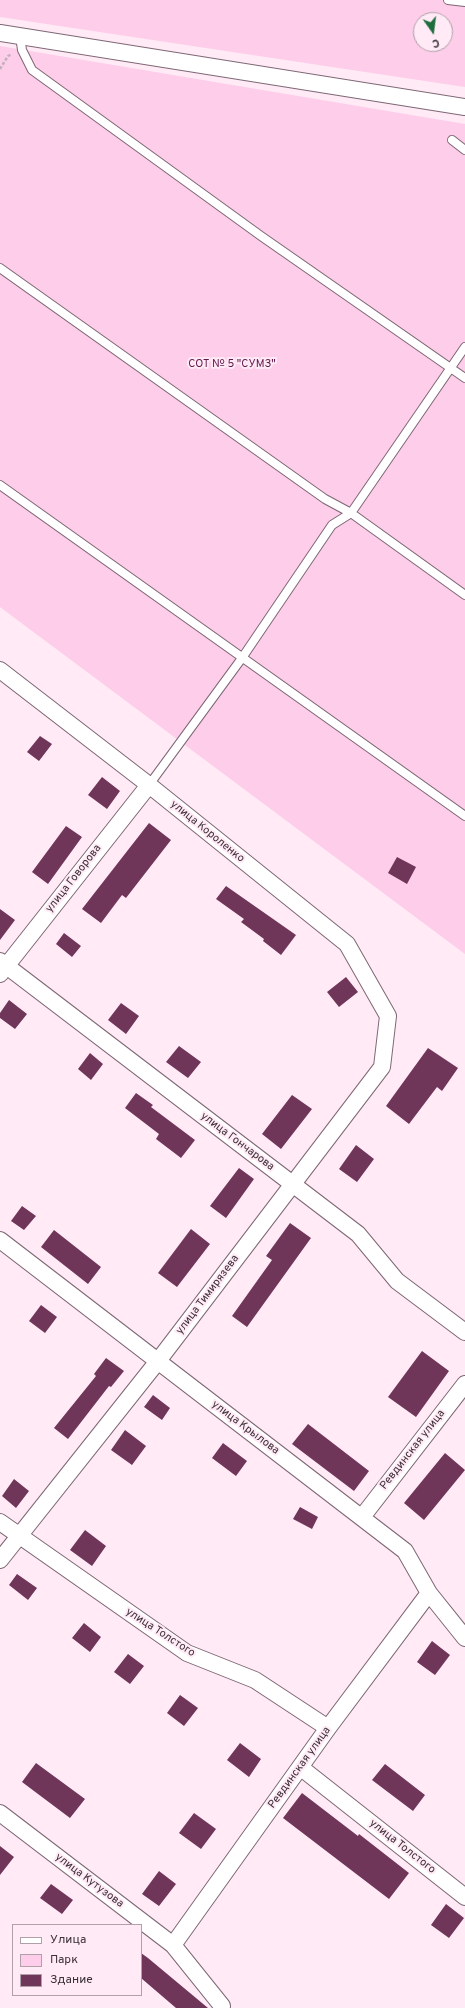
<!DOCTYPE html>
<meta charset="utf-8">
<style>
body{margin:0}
#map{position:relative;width:465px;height:2008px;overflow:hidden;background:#ffeaf6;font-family:Overpass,sans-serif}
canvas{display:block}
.legend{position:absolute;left:12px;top:1924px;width:130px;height:72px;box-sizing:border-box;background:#ffeaf6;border:1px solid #b0a0a9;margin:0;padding:5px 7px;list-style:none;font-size:12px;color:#3a3035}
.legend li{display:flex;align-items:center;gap:8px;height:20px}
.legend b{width:20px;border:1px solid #b0a0a9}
.north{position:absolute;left:413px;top:12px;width:40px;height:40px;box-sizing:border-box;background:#ffeaf6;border:1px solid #b0a0a9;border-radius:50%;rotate:166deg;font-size:11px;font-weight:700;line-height:16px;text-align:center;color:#3a3035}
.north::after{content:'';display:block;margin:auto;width:14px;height:18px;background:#1e6d3d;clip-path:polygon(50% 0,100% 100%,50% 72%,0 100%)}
</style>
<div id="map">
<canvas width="465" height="2008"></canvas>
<ul class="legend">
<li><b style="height:5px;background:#fff"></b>Улица</li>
<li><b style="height:11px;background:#fdcde9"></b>Парк</li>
<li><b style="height:11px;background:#6f365a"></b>Здание</li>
</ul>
<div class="north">С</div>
</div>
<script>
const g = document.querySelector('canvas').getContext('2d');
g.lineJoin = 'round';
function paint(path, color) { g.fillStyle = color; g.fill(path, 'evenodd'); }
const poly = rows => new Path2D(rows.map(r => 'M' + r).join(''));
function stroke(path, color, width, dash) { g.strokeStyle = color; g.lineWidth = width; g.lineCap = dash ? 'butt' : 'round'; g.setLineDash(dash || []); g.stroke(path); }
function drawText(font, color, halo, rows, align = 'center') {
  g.font = font + ' Overpass,sans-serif'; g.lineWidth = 4; g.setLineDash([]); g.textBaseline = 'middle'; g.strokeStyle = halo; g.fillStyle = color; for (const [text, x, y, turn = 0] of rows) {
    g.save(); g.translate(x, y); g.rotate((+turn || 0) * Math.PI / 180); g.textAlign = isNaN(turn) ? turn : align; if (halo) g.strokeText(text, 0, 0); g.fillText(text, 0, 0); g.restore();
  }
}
const green = poly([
 [0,0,465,0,465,87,0,17],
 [421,20,445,20,445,44,421,44],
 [0,46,465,124,465,954,0,607]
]);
const building = poly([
 [40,736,52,744,39,761,27,752],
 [102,777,120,791,107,809,88,795],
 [149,823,171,840,126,898,122,895,101,923,82,909],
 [66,826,82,837,48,884,32,872],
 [397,857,416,867,407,884,388,873],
 [226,886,296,935,281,955,263,941,264,939,241,922,244,919,216,899],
 [0,909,15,920,0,940],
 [64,933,81,946,72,957,56,944],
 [346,977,358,992,339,1007,327,992],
 [9,1000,27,1014,15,1029,0,1018,0,1013],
 [121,1003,139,1016,126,1034,108,1020],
 [179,1046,201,1062,188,1078,166,1062],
 [428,1048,458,1068,442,1091,437,1087,409,1124,386,1106],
 [90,1053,103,1064,91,1080,78,1069],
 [136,1093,153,1105,151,1107,195,1140,181,1158,156,1139,159,1134,125,1108],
 [292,1095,312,1109,281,1149,262,1134],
 [356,1145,374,1159,357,1182,339,1169],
 [239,1168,254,1179,226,1218,210,1206],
 [22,1206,36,1216,24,1230,11,1221],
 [290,1223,311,1238,247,1327,232,1316,272,1260,266,1256],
 [191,1229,210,1244,177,1287,158,1273],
 [54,1230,101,1267,88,1284,41,1247],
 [41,1305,57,1317,45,1333,29,1321],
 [422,1351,449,1371,416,1417,388,1397],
 [106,1358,124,1371,111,1387,109,1386,68,1439,54,1428,96,1376,94,1374],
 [153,1395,170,1408,162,1420,144,1407],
 [308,1424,369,1471,354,1491,292,1444],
 [125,1430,146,1446,132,1465,111,1450],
 [223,1443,247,1461,236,1476,212,1458],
 [445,1453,465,1470,424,1520,404,1503],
 [14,1479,29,1491,16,1508,2,1496],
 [300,1507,318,1517,312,1529,293,1519],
 [85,1530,106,1546,92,1566,70,1550],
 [17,1574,37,1588,28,1600,9,1585],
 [84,1623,101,1637,90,1652,72,1638],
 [432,1641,450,1655,435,1675,417,1662],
 [128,1654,144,1666,130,1684,114,1672],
 [180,1695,198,1708,184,1726,167,1713],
 [240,1743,261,1759,249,1777,227,1760],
 [36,1763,85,1799,70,1818,22,1782],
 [385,1764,425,1795,413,1811,372,1780],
 [302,1793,358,1836,359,1834,409,1873,389,1899,283,1818],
 [194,1813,216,1829,201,1849,179,1833],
 [0,1846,14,1857,0,1875],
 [159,1871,176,1884,159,1906,142,1894],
 [51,1884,73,1900,62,1914,40,1898],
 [446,1904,464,1918,449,1938,431,1925],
 [141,1953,148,1958,208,2008,176,2008,141,1978]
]);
const path = poly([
 [0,69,8,56,12,54]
]);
const service = poly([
 [448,0,465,2],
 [20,36,22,50,32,70,261,236,465,378],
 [452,140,465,150],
 [0,268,325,499,351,513,465,595],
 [0,485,465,816],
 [149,785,242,658,332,525,351,513,465,347]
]);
const minor = poly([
 [0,33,465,107],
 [0,670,149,785,347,944,388,1016,382,1067,158,1361,0,1560],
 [0,961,358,1234,397,1281,465,1332],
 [0,974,149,785],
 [0,1240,405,1551,429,1593,465,1638],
 [362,1517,465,1384],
 [0,1522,187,1653,255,1680,328,1728],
 [300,1767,465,1897],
 [0,1813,173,1945,222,2006],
 [173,1945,328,1728,429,1593]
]);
const parkNames = [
 ["СОТ № 5 \"СУМЗ\"",232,365]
];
const streetNames = [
 ["улица Короленко",207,832,39],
 ["улица Говорова",74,879,-52],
 ["улица Гончарова",237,1142,37],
 ["улица Тимирязева",208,1295,-53],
 ["улица Крылова",245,1428,37],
 ["Ревдинская улица",413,1450,-52],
 ["улица Толстого",160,1633,33],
 ["Ревдинская улица",300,1768,-54],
 ["улица Толстого",402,1847,38],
 ["улица Кутузова",89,1881,37]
];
paint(green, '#fdcde9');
paint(building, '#6f365a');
stroke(service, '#7e6774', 10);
stroke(minor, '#7e6774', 18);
stroke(path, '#c2b1bb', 2.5, [3, 2]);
stroke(service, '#fff', 8);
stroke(minor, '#fff', 16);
drawText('11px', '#63174c', '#ffeaf6', parkNames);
drawText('11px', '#3a3035', '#ffeaf6', streetNames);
</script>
